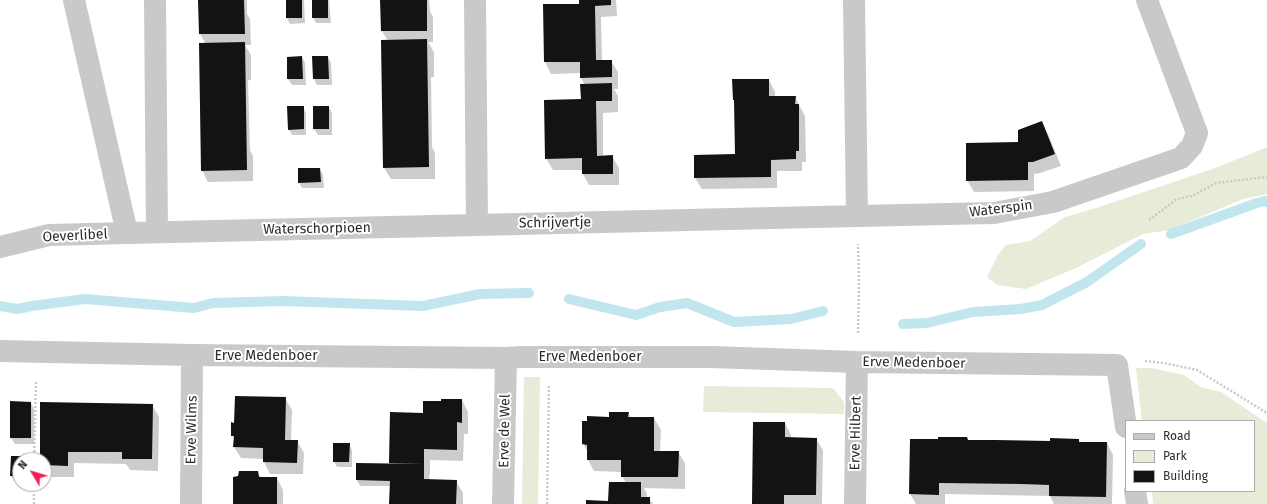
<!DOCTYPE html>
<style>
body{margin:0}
#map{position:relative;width:1267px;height:504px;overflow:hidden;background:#fff;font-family:"Fira Sans",sans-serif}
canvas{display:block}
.legend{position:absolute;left:1125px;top:420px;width:130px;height:72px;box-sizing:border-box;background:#fff;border:1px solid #ababab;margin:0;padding:5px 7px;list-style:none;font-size:12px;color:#2c2c2c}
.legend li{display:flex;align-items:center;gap:8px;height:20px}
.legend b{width:20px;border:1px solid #ababab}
.north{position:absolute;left:12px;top:452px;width:40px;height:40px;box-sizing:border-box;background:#fff;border:1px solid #ababab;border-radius:50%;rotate:308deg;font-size:11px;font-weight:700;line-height:16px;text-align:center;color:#2c2c2c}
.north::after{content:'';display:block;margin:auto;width:14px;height:18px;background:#f31f5d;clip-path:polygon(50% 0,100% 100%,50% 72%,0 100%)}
</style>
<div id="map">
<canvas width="1267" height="504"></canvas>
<ul class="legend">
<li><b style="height:5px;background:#c9c9c9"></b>Road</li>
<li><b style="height:11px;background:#e7ecd8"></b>Park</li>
<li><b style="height:11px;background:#131313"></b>Building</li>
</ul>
<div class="north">N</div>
</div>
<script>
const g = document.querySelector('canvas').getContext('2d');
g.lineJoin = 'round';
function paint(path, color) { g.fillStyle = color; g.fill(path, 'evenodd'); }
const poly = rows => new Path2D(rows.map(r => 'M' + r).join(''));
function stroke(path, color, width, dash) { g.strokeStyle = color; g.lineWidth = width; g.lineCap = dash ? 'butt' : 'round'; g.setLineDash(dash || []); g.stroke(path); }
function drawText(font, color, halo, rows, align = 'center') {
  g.font = font + ' "Fira Sans",sans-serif'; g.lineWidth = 4; g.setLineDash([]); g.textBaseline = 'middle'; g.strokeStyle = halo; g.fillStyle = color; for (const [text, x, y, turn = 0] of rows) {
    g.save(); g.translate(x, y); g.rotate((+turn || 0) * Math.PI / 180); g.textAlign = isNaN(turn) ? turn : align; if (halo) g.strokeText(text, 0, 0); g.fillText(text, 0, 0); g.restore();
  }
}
const green = poly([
 [1267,147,1267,194,1243,199,1169,230,1143,234,1076,268,1026,289,997,285,987,277,998,255,1006,245,1030,241,1065,217,1099,207,1218,167],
 [1136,368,1152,368,1184,375,1201,387,1221,392,1267,423,1267,504,1153,504,1152,491,1254,491,1254,421,1142,421],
 [524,377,540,377,538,504,522,504],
 [704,386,833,388,844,402,844,414,703,412]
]);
const shadow = poly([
 [199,0,247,0,247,14,250,19,251,45,245,45,251,55,251,80,248,80,250,150,253,156,253,181,208,182,202,170,206,44,200,34],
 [287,0,304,0,305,23,290,24,287,18],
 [313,0,329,0,331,23,316,23,313,17],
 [381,0,429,0,430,11,433,17,433,42,428,42,434,52,434,77,431,77,432,147,435,153,435,179,391,179,384,168,388,41,382,31],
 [580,0,616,0,617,16,601,17,602,61,611,61,618,72,618,89,614,89,618,96,618,112,603,113,603,157,612,156,619,168,619,185,589,185,583,174,583,170,553,170,546,158,582,100,585,85,581,78,581,73,551,74,545,62,544,5,580,5],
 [302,57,305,63,306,85,292,85,288,79,288,58],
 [328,57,331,63,332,85,317,85,314,79],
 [769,80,775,92,775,97,795,97,805,116,806,162,802,162,802,171,777,171,777,188,702,189,695,178,736,155],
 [303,107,306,113,306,135,292,135,289,129],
 [329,107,332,113,332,135,318,135,314,129],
 [1042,122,1048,134,1061,166,1040,173,1034,174,1034,191,974,192,967,180,1019,143],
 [320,169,323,175,324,188,302,188,299,182],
 [285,398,292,410,291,441,297,441,304,453,303,474,270,474,264,462,264,459,241,458,234,447,235,441,232,435,235,424],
 [462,400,468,412,468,434,464,434,463,461,430,460,430,475,429,475,430,480,456,481,463,493,463,504,390,504,390,486,360,486,357,480,391,465,390,463,424,414],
 [31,403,34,409,34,444,15,444,11,438],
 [152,405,159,417,158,471,130,470,126,464,74,463,74,477,47,477,44,471,44,460,41,460],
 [628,413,631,418,654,418,661,430,660,452,678,452,685,463,685,489,644,488,647,494,647,498,649,498,653,504,587,504,609,502,626,483,622,476,622,472,594,471,588,460,588,452,583,444,610,418],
 [785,423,791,435,791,438,816,439,823,450,822,504,753,504],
 [967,438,969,441,1051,442,1079,440,1080,443,1107,443,1113,455,1112,504,1054,504,1050,496,945,494,945,504,916,504,910,494,911,440],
 [349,444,352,450,352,467,337,467,334,461],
 [12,457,30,457,32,460,20,460,20,482,15,482,11,476],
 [258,472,261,478,277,478,283,490,283,504,234,504]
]);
const stream = poly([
 [1171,234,1257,203,1265,201,1267,202],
 [569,299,636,315,660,307,687,303,734,322,791,319,823,311],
 [0,306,17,309,32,306,85,299,194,308,213,303,283,301,423,306,480,294,529,293],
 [903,324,927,323,973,312,1021,309,1042,305,1087,282,1141,244]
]);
const building = poly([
 [198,0,244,0,245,34,199,34],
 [286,0,302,0,302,18,286,18],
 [312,0,328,0,328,18,312,18],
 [380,0,427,0,427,31,381,31],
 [579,0,611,0,611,5,595,6,596,60,612,60,612,77,580,78,580,62,544,62,543,4,579,4],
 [427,39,429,167,383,168,381,40],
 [245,42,247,170,201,171,199,43],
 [302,56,303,79,287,79,287,57],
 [312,56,328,56,329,79,313,79],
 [732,79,769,79,769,96,796,96,795,104,799,104,799,151,796,151,796,159,771,160,771,177,694,178,694,155,735,154,734,100,733,100],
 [612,83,612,101,596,101,597,156,613,155,613,174,582,174,582,158,545,159,544,100,581,99,580,84],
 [287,106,304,106,304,129,288,130],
 [313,106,329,106,329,129,313,129],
 [1042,121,1055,154,1033,162,1028,162,1028,180,966,181,966,143,1018,142,1018,130],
 [298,168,320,168,321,182,298,183],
 [235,396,286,397,285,440,298,440,297,463,263,462,263,448,233,447,234,436,231,436,231,422,234,423],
 [441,399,462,399,462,423,457,422,457,450,424,449,424,464,389,463,390,412,423,413,423,401,441,401],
 [10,401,31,402,31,438,10,438],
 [40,402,153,404,152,459,122,459,122,452,68,452,68,466,44,465,44,460,40,460],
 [609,412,629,412,628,417,654,417,654,451,679,451,678,477,621,477,621,460,587,460,587,445,582,444,582,421,587,421,587,416,609,417],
 [753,422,785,422,785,437,817,438,816,495,784,495,784,504,752,504],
 [938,437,967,437,968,440,995,440,1050,441,1050,438,1079,439,1079,442,1107,442,1106,497,1049,496,1049,485,1022,484,939,483,939,495,909,494,910,439,938,439],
 [333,443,350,443,349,462,333,462],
 [11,456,31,456,31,460,20,460,20,476,10,476],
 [356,463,424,464,424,479,457,480,456,504,389,504,390,481,356,480],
 [239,471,258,471,259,477,277,477,277,504,233,504,233,477,238,476],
 [609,482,641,482,641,497,650,497,650,504,586,504,586,500,608,501]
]);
const path = poly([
 [1149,220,1177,199,1192,196,1216,183,1267,177],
 [858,333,859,283,858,244],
 [1145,361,1164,363,1197,370,1267,413],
 [34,460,36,381],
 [34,504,34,484],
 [547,504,549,385]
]);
const street = poly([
 [74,0,127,233,477,225],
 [155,0,157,232],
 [475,0,477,225,857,216],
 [854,0,857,216,994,213,1053,202,1181,158,1192,146,1197,133,1147,0],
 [0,247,49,235,127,233],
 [0,351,192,355,506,358,521,357,711,357,857,362,1117,365,1126,427],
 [1135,491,1137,504],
 [191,504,192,355],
 [503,504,506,358],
 [855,504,857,362]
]);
const streetNames = [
 ["Waterspin",1001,209,-7],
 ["Schrijvertje",555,223,-1],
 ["Waterschorpioen",317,229,-1],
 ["Oeverlibel",75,236,-3],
 ["Erve Medenboer",266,356],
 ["Erve Medenboer",590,357],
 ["Erve Medenboer",914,363,1],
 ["Erve Wilms",192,430,-89],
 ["Erve de Wel",505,431,-89],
 ["Erve Hilbert",856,433,-89]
];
paint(green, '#e7ecd8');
paint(shadow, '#0003');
stroke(stream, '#c2e6ed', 10);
paint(building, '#131313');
stroke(path, '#c9c9c9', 2.5, [2, 2]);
stroke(street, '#c9c9c9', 22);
drawText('14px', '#2c2c2c', '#fff', streetNames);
</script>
